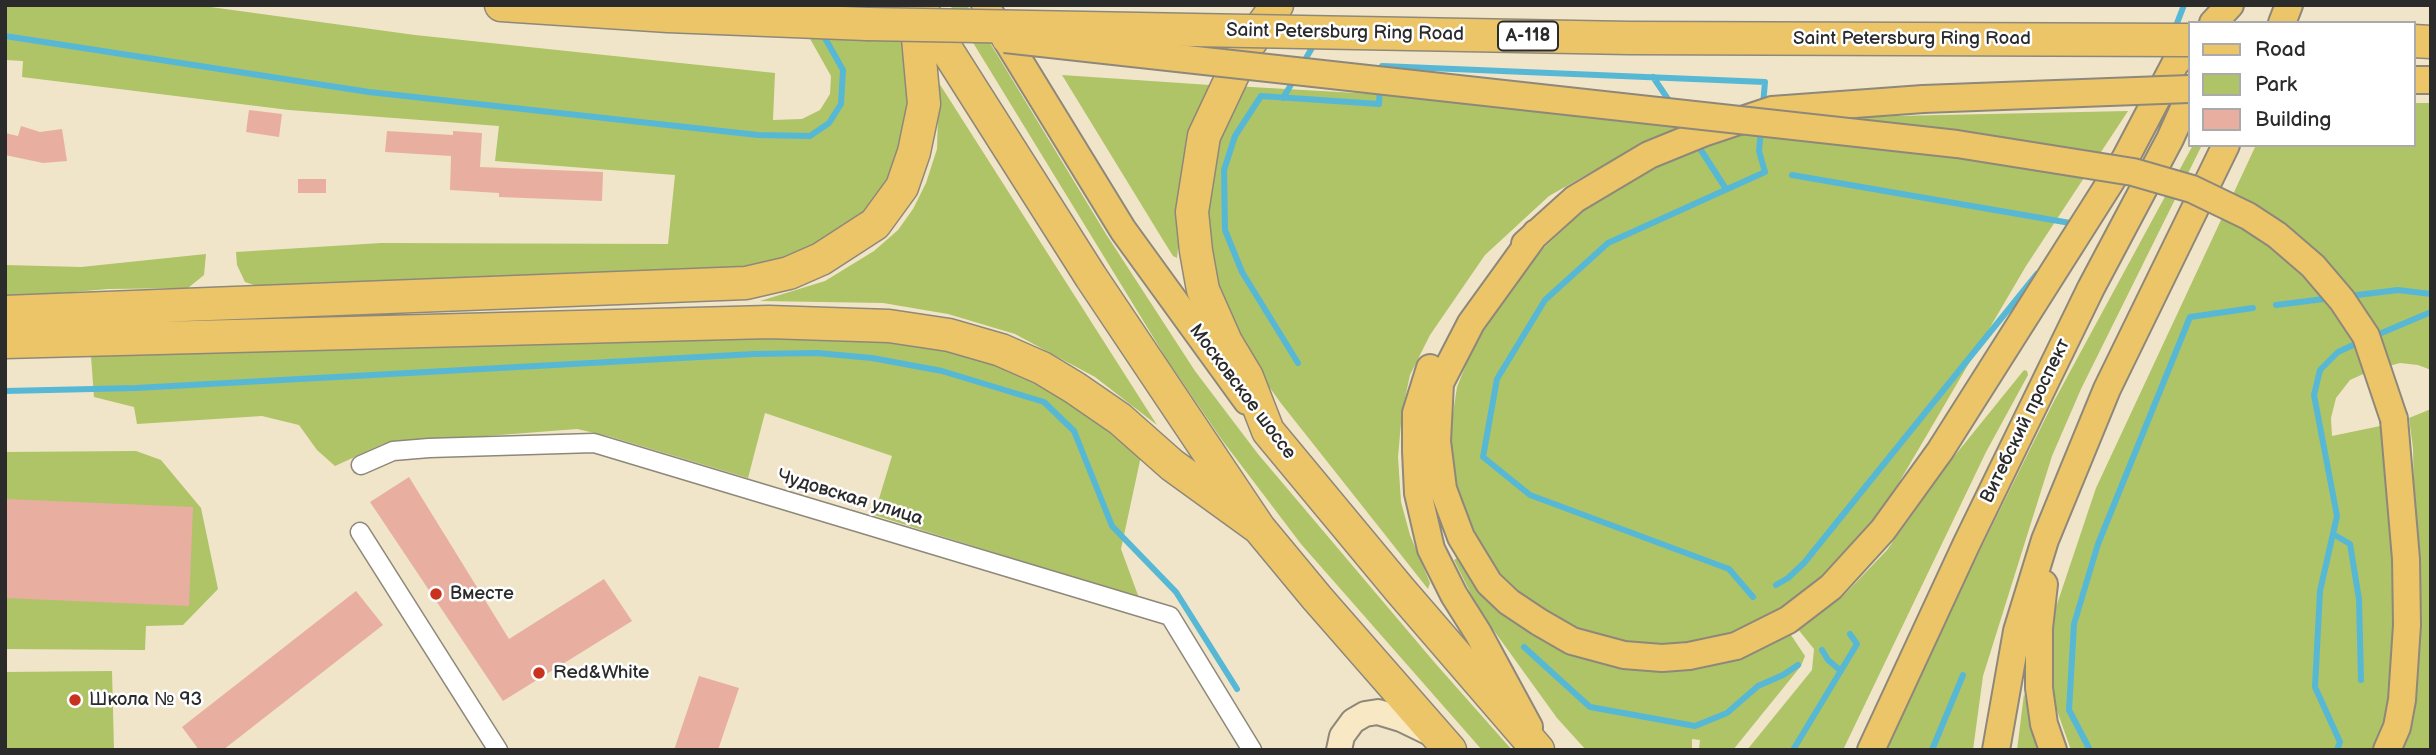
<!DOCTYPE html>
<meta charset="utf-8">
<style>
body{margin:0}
#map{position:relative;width:2436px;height:755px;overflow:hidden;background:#f0e5c9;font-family:"Balsamiq Sans",sans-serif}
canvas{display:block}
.frame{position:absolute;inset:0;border:7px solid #2b2b2b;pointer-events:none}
.legend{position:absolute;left:2188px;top:21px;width:228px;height:126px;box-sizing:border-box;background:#fff;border:2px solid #aaa;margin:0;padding:9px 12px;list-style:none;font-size:21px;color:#2b2b2b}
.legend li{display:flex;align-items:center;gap:14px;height:35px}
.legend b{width:35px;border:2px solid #aaa}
</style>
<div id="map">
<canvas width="2436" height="755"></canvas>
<div class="frame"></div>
<ul class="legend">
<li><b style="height:9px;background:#edc569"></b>Road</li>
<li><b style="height:19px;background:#afc367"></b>Park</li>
<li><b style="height:19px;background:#e8afa1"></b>Building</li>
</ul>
</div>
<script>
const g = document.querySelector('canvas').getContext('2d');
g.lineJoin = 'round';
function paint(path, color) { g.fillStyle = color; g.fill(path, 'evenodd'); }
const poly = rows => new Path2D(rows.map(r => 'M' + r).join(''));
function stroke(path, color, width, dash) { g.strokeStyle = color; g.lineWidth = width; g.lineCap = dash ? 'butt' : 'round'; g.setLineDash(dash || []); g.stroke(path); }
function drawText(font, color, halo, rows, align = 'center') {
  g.font = font + ' "Balsamiq Sans",sans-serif'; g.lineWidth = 5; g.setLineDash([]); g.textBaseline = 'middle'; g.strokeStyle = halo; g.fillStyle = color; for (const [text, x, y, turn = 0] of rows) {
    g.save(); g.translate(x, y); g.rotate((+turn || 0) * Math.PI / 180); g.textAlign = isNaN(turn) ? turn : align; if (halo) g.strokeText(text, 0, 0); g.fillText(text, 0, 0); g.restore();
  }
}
const green = poly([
 [5,5,196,5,415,35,775,73,773,120,802,119,820,110,830,94,831,76,791,5,890,5,907,50,913,91,902,162,866,215,840,236,768,267,260,287,245,282,237,265,236,252,381,243,668,244,675,175,495,161,499,126,289,110,22,77,23,61,5,60],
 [950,5,967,5,1106,234,1195,371,1258,454,1435,663,1512,750,1482,750,1301,544,1222,440,1166,358],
 [1062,75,1210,85,1190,136,1177,258,1173,256,1163,240],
 [939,83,1157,425,1095,377,1015,334,948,314,883,303,760,301,825,281,874,251,898,230,913,209,926,183,937,149],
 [1234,86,1391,95,1684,126,1593,171,1549,196,1485,255,1430,335,1410,375,1402,412,1398,457,1401,502,1410,535,1430,583,1428,589,1280,402,1245,353,1205,257,1208,164],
 [2413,103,2431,103,2431,370,2418,365,2400,363,2370,371,2350,380,2336,398,2331,418,2332,436,2385,425,2397,529,2396,695,2376,750,2071,750,2050,691,2051,622,2096,488,2256,145,2413,145],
 [2128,111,2026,266,1884,508,1831,571,1775,614,1727,637,1673,646,1627,644,1582,631,1553,618,1521,595,1488,561,1466,522,1453,483,1450,433,1457,387,1471,352,1493,314,1535,256,1584,210,1694,144,1802,118],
 [2193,145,2202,145,2081,389,2052,456,1983,676,1973,750,1885,750,1911,689,2053,403],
 [206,254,204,275,188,288,108,289,5,298,5,265,81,267],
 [726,335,864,337,932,347,996,364,1060,396,1141,456,1121,549,1139,598,874,515,892,456,765,413,748,478,608,436,577,429,383,444,335,466,317,450,299,425,262,416,137,424,134,407,94,397,91,356],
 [2024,370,2027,371,2028,375,1986,452,1843,750,1747,750,1812,670,1814,649,1797,628,1845,594,1887,550,1952,459],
 [2431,409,2431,750,2402,750,2411,725,2416,695,2417,660,2413,448,2409,418],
 [136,451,161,460,201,508,218,589,183,625,146,626,145,650,5,649,5,452],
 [1459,557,1542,636,1735,657,1767,646,1789,632,1805,656,1801,666,1733,750,1699,750,1700,740,1692,739,1692,750,1586,750,1557,718,1479,610,1454,560],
 [112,671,114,750,5,750,5,672],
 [2024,694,2036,734,2042,750,2017,750]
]);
const stream = poly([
 [2174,31,2184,5],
 [5,36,369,92,758,135,810,136,829,123,841,104,843,70,821,31],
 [1302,65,1316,41],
 [1381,75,1382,66,1765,82,1763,105],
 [1653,77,1672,105],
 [1283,98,1295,78],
 [1697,144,1726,189],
 [1792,175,2076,224],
 [2349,296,2398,290,2431,294],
 [2276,305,2332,298],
 [2372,337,2431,312],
 [1298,363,1242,272,1225,230,1224,170,1235,136,1261,96,1379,104,1380,86],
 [5,391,136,388,754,354,817,353,872,358,942,371,1044,402,1074,431,1112,526,1176,592,1237,689],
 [2333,534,2350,544,2359,599,2361,680],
 [1776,585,1788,578,1804,563,2037,274],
 [1753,597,1729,569,1530,495,1483,457,1497,379,1545,300,1608,243,1765,172,1759,151,1761,130],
 [1524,647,1590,707,1695,726,1727,713,1758,686,1783,675,1798,665],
 [1822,650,1828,660,1841,671],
 [1793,750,1857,644,1850,634],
 [1932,750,1963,675],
 [2090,750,2069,710,2074,624,2098,544,2190,317,2253,308],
 [2337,750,2340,742,2315,687,2320,591,2337,516,2314,395,2320,370,2338,352,2362,341]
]);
const building = poly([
 [249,110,282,114,279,137,246,132],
 [21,126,40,132,62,129,67,161,43,163,5,155,5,133,18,136],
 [387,131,453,135,453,131,482,133,480,167,603,172,602,201,499,197,499,193,450,190,451,156,385,152],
 [298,179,326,179,326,193,298,193],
 [409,477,509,639,604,579,632,621,503,701,370,502],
 [5,499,193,507,189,606,5,598],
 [356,591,383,625,223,750,199,750,182,727],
 [699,676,739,688,718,750,674,750]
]);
const street = poly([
 [361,465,393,451,429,448,594,443,1170,616,1252,750],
 [360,532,498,750]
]);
const secondary = poly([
 [1339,750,1342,736,1353,721,1365,714,1378,712,1401,719,1432,734]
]);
const primary = poly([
 [985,5,1123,230,1247,401],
 [2213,23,2230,5],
 [2282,23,2289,5],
 [2413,80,2431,80],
 [1536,233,1471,323,1440,383,1437,441,1443,489,1461,537,1489,583,1509,602,1539,622,1572,641,1624,655,1662,658,1689,656,1736,646,1788,620,1831,587,1883,530,1940,451,2125,159,2175,64,2189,49],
 [1525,244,1575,199,1649,155,1703,133,1772,110,1923,99],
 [1430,368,1416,413,1416,451,1418,493,1431,549,1454,595,1478,633,1529,727],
 [2044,584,2039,628,2039,688,2044,724,2053,750],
 [1871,750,1966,545,2091,288,2170,139,2189,97],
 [1996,750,2017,631,2045,540,2107,389,2226,145],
 [2387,750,2397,727,2402,700,2407,625,2406,559,2394,419]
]);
const highway = poly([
 [501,5,668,16,867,24],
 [1277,5,1244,51,1204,136,1192,212,1196,251,1203,290,1226,342,1247,377,1268,431,1400,590,1538,750],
 [919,6,1091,277,1259,528,1317,598,1450,750],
 [2413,41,2431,42],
 [5,312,746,283,789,273,821,259,875,224,902,187,914,152,924,104,915,5],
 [5,342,769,322,889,326,949,335,1001,350,1042,368,1075,388,1120,419,1172,465,1259,528]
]);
const primaryBridge = poly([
 [1005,39,1957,144,2133,172,2192,189,2248,216,2277,235,2313,266,2342,300,2366,336,2394,419],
 [1923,99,2189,89]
]);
const highwayBridge = poly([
 [867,24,1629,38,2189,40]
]);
const markers = [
 [436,594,7,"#c8321e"],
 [539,673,7,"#c8321e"],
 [75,700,7,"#c8321e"]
];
const shields = [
 [1528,36,60]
];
const shieldNames = [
 ["А-118",1528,36]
];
const streetNames = [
 ["Saint Petersburg Ring Road",1345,33,1],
 ["Saint Petersburg Ring Road",1912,39],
 ["Московское шоссе",1242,392,53],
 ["Витебский проспект",2026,421,-64],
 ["Чудовская улица",850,498,17]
];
const poiNames = [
 ["Вместе",450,594],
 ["Red&White",553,673],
 ["Школа № 93",89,700]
];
paint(green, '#afc367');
stroke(stream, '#57b8d5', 6);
paint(building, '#e8afa1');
stroke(street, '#8e887a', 21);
stroke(secondary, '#8e887a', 28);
stroke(primary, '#8e887a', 30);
stroke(highway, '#8e887a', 35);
stroke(street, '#fff', 18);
stroke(secondary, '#f8e8c3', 24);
stroke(primary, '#edc569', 26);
stroke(highway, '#edc569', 32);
stroke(primaryBridge, '#8e887a', 30, []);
stroke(highwayBridge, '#8e887a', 35, []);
stroke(primaryBridge, '#edc569', 26);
stroke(highwayBridge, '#edc569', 32);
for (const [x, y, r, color] of markers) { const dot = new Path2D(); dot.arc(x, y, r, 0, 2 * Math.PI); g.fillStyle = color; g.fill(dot); stroke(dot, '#fff', 2.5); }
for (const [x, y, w] of shields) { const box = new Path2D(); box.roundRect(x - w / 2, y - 14.5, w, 29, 5); g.fillStyle = '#fff'; g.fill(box); stroke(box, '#2b2b2b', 2); }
drawText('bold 18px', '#2b2b2b', null, shieldNames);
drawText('19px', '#2b2b2b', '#fff', streetNames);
drawText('19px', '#2b2b2b', '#fff', poiNames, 'left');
</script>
